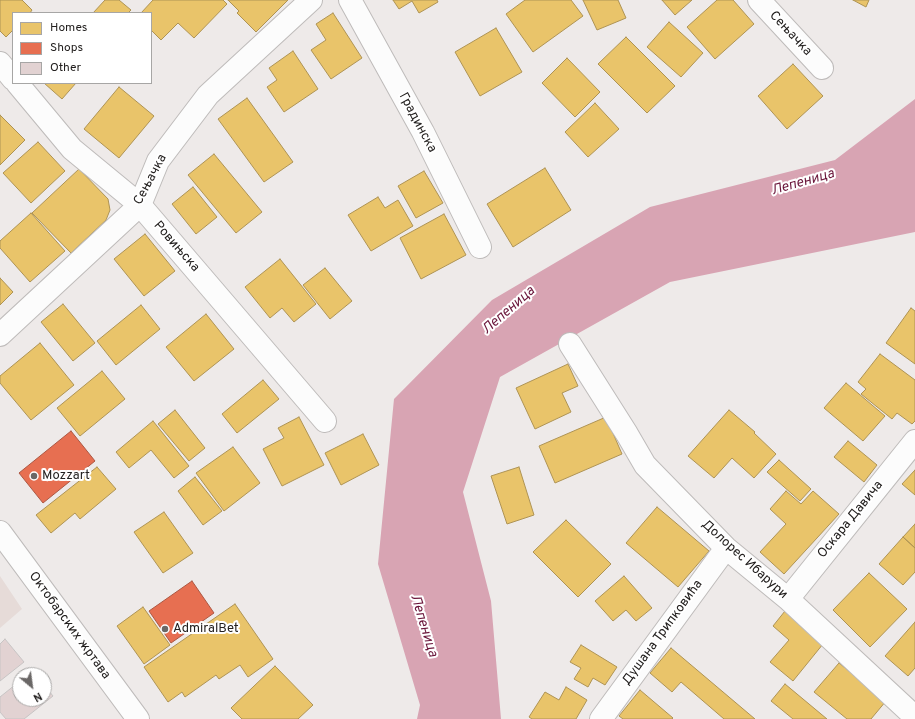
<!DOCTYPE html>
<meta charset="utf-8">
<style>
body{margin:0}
#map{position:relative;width:915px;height:719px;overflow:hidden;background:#eeeae9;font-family:Overpass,sans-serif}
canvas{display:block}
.legend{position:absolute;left:12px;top:12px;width:140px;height:72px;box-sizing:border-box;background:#fff;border:1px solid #a7a6a5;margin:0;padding:5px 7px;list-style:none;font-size:12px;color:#23201f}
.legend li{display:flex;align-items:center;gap:8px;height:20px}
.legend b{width:20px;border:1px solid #a7a6a5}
.north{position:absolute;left:12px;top:667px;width:40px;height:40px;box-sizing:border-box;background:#fff;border:1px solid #a7a6a5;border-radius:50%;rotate:151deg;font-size:11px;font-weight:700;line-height:16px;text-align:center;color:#23201f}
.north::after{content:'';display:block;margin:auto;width:14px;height:18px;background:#6a6766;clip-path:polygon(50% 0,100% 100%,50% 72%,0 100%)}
</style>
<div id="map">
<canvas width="915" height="719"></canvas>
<ul class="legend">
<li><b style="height:11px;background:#e9c46a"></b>Homes</li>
<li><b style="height:11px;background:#e76f51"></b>Shops</li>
<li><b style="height:11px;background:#e2d2d2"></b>Other</li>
</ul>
<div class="north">N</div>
</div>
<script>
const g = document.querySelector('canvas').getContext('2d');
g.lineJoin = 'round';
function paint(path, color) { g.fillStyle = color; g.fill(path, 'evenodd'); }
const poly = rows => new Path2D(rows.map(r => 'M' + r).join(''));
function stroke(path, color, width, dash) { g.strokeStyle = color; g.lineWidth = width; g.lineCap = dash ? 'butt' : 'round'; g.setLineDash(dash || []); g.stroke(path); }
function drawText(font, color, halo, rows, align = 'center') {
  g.font = font + ' Overpass,sans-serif'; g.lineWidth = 4; g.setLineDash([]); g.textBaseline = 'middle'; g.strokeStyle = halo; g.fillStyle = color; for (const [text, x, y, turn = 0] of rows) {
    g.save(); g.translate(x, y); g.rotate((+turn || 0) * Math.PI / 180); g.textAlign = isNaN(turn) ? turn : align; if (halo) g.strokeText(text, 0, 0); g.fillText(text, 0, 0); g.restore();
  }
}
const built = poly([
 [0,576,22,609,0,628]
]);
const water = poly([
 [915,99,915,232,670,282,500,377,463,492,491,601,501,719,417,719,420,705,378,564,394,399,492,300,650,207,835,160]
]);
const homes = poly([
 [0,0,22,0,32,10,30,13,13,13,13,30,6,37,0,31,0,0],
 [105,0,119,0,131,10,128,13,93,13,105,0],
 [153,0,223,0,227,4,194,38,178,23,161,40,151,30,151,13,141,13,153,0],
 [228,0,288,0,256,32,237,13,239,11,228,0],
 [393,0,437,0,438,2,419,13,412,1,399,9,393,0],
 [525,0,571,0,583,16,533,52,506,14,525,0],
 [583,0,618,0,626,18,597,30,583,0],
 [662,0,692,0,675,15,662,0],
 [717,0,733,0,754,24,715,59,687,27,717,0],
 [853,0,869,0,866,7,853,0],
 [333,13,362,58,331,79,311,50,326,40,316,24,333,13],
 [669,22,703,53,681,77,647,47,669,22],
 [496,28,522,72,480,96,455,52,496,28],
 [626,37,675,86,647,113,598,64,626,37],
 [293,51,318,89,284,112,267,87,277,80,269,68,293,51],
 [567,58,600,92,575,117,542,83,567,58],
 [793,64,823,96,787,129,758,96,793,64],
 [44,83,76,83,62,99,44,83],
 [119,87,154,116,119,158,84,129,119,87],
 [247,98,293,162,264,182,218,119,247,98],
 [595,103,619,129,588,157,565,132,595,103],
 [0,115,25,140,0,165,0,115],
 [38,142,65,171,31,203,3,173,38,142],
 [214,154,262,212,236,233,188,175,214,154],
 [545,168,571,210,513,247,487,204,545,168],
 [79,169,108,199,110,210,106,220,71,253,32,213,79,169],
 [424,171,443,203,416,218,398,186,424,171],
 [193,187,217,217,196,234,172,204,193,187],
 [378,197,385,208,398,200,413,226,371,251,348,215,378,197],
 [31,213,65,251,30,282,0,248,0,241,31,213],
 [444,214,466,255,421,279,400,238,444,214],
 [145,234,175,271,144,296,114,259,145,234],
 [280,259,316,304,294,322,282,308,270,318,245,287,280,259],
 [325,268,352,301,330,319,303,285,325,268],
 [0,278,13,292,0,305,0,278],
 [63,304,95,343,73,361,41,322,63,304],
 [141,305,160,329,116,365,97,341,141,305],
 [911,308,915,311,915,364,886,343,911,308],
 [206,314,234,349,194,381,166,347,206,314],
 [40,343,74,385,31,420,0,383,0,376,40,343],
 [880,354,915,380,915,421,912,424,897,413,892,419,861,394,866,389,858,382,880,354],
 [568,364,578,386,562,393,571,412,535,429,516,388,568,364],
 [102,371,125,399,80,436,57,408,102,371],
 [263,380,279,399,237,433,222,414,263,380],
 [846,383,885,416,863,441,824,408,846,383],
 [175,410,205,448,189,461,158,424,175,410],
 [729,410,755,432,754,433,776,454,754,478,732,458,714,478,688,456,729,410],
 [299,417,324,465,282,486,263,449,284,438,278,428,299,417],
 [606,417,622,454,555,483,539,446,606,417],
 [153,421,189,466,174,478,151,450,129,468,116,452,153,421],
 [363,434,379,465,341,485,325,453,363,434],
 [848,441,877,465,864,482,834,457,848,441],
 [233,447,260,483,224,511,196,473,233,447],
 [779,460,811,489,800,501,767,472,779,460],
 [97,467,116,489,80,519,75,513,51,533,36,515,97,467],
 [519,467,534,515,507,524,491,476,519,467],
 [915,470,915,495,902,484,915,470],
 [195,477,222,511,203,525,178,491,195,477],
 [786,491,801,504,813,491,839,514,784,574,760,552,786,524,770,509,786,491],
 [657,507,709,551,678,587,626,543,657,507],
 [164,512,193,553,163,573,134,532,164,512],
 [566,520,611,564,578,597,533,552,566,520],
 [915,524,915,548,903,537,915,524],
 [903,537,915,548,915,572,903,585,879,564,903,537],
 [869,573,907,609,870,647,833,610,869,573],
 [624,576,652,608,636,621,626,610,613,621,595,601,624,576],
 [235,604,273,659,248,677,240,665,219,679,216,675,185,697,182,692,168,702,144,667,235,604],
 [143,607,170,645,144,664,117,626,143,607],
 [785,611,823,644,793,681,770,662,789,640,773,626,785,611],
 [915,622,915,668,908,676,885,656,915,622],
 [581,645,617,667,605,685,593,678,588,687,574,679,581,668,570,662,581,645],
 [671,648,755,719,724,719,681,682,672,692,650,673,671,648],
 [839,663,886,701,871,719,847,719,814,692,839,663],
 [275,666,313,705,298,719,242,719,231,708,275,666],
 [785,684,827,719,793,719,771,701,785,684],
 [566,687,587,700,576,719,532,719,529,717,545,692,559,700,566,687],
 [640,690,673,718,672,719,623,719,619,716,640,690]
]);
const shops = poly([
 [71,431,95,461,43,503,19,473,71,431],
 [192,581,214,613,171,643,149,611,192,581]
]);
const building = poly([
 [5,639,24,662,0,681,0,644,5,639],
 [20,681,20,699,44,699,44,685,53,696,24,719,6,719,0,712,0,697,20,681]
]);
const minor = poly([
 [350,0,423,132,480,247],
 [759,0,822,68],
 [0,63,13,79],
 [17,83,72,149,140,205,325,421],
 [0,335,140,205,158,161,208,95,311,0],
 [570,344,627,434,645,465,726,548,788,599,915,717],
 [788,599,915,441],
 [601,719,726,548]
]);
const tertiary = poly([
 [0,532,138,719]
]);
const markers = [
 [34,476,4,"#6a6766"],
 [165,629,4,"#6a6766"]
];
const streetNames = [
 ["Сењачка",790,34,47],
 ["Градинска",417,123,62],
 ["Сењачка",151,180,-62],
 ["Ровињска",176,247,49],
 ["Оскара Давича",851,520,-51],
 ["Долорес Ибарури",744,560,42],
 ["Октобарских жртава",69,626,54],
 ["Душана Трипковића",663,633,-54]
];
const poiNames = [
 ["Mozzart",42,476],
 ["AdmiralBet",173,629]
];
const waterNames = [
 ["Лепеница",803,183,-16],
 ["Лепеница",509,311,-41],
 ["Лепеница",423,626,73]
];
paint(built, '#e6dbd8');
paint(water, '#d8a4b3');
paint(homes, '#e9c46a');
stroke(homes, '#ae9354', 1);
paint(shops, '#e76f51');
stroke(shops, '#ac5742', 1);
paint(building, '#e2d2d2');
stroke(building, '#c7c4c4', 1);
stroke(minor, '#bebbba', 24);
stroke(tertiary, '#bebbba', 24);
stroke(minor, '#fcfcfc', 22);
stroke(tertiary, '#fcfcfc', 22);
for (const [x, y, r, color] of markers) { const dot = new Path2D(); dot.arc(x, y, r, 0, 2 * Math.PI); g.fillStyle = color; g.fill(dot); stroke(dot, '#fff', 1.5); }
drawText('13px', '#23201f', '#fff', streetNames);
drawText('13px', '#23201f', '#fff', poiNames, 'left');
drawText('italic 14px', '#691439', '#fff', waterNames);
</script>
